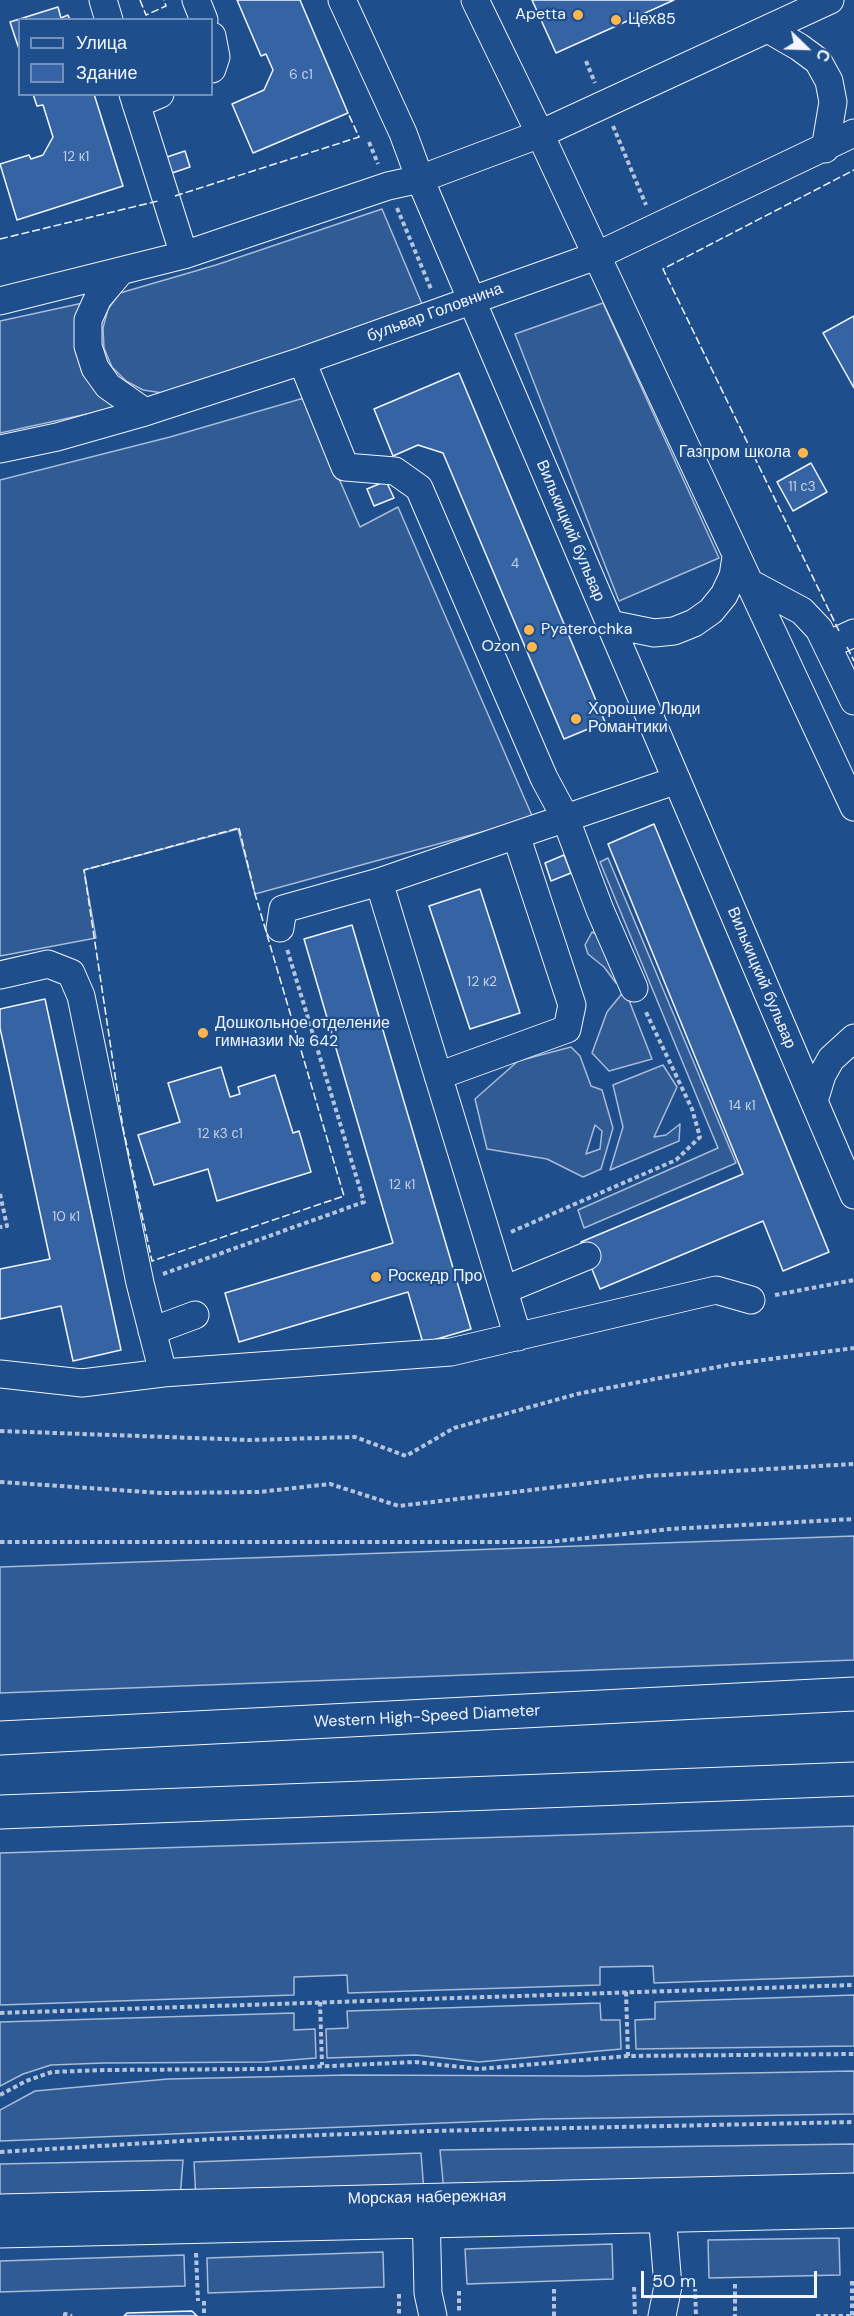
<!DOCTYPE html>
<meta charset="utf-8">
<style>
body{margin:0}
#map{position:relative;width:854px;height:2316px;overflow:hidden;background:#1f4e8c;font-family:"DM Sans",sans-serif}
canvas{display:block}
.legend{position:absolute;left:18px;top:18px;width:195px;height:78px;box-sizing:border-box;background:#1f4e8c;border:2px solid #7391ba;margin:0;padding:8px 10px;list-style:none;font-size:18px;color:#f2f6ff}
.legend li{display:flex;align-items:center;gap:12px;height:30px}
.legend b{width:30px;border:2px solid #7391ba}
.north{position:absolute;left:776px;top:18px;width:60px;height:60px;-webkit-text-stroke:4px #1f4e8c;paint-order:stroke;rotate:113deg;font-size:16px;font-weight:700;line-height:24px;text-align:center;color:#f2f6ff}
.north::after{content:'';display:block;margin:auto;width:21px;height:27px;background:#f2f6ff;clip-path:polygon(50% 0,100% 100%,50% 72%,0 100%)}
.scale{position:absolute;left:641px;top:2271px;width:176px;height:27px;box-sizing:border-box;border:3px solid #f2f6ff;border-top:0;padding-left:8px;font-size:18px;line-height:21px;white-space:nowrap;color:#f2f6ff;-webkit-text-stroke:4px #1f4e8c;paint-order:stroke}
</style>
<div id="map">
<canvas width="854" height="2316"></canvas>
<ul class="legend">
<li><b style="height:8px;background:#1f4e8c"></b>Улица</li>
<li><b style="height:16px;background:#3563a3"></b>Здание</li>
</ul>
<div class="north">С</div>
<div class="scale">50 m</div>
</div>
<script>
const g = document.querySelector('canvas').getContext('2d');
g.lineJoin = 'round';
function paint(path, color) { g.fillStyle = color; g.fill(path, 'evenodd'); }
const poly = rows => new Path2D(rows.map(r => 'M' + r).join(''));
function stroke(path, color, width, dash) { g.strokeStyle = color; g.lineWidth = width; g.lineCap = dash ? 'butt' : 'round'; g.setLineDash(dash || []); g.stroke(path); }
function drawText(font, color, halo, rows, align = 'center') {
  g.font = font + ' "DM Sans",sans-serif'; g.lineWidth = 4.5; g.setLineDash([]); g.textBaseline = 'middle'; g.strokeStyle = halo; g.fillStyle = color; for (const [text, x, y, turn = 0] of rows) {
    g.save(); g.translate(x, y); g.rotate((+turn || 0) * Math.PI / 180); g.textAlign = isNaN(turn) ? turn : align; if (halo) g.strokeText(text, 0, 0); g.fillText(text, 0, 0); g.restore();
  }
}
const built = poly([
 [382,209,422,304,281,357,163,393,143,390,126,381,112,367,104,348,103,328,108,309,120,293,216,265,382,209],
 [83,303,119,407,0,433,0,321,83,303],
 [603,303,719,558,619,601,515,334,603,303],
 [304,398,360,527,398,507,533,818,255,894,238,829,84,870,96,938,0,956,0,480,170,437,304,398],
 [608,858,736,1163,584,1228,578,1210,718,1148,600,862,608,858],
 [592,932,605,938,620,978,616,983,604,967,588,954,585,945,592,932],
 [625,990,652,1059,609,1071,592,1053,607,1012,625,990],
 [571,1047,580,1056,591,1086,602,1090,613,1128,601,1169,583,1177,547,1159,487,1149,475,1099,518,1061,571,1047],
 [595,1125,602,1131,600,1149,586,1154,595,1125],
 [663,1065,677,1087,654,1137,666,1135,680,1124,679,1141,610,1170,623,1127,613,1085,663,1065],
 [854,1536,854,1660,0,1693,0,1567,854,1536],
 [854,1826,854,1976,654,1983,653,1966,600,1967,600,1985,348,1993,347,1975,294,1977,294,1995,0,2005,0,1853,854,1826],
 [854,1995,854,2046,636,2049,635,2020,655,2019,655,2002,854,1995],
 [600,2003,601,2020,620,2020,621,2049,479,2062,416,2055,327,2058,326,2029,348,2028,347,2011,600,2003],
 [294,2013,294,2030,315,2029,316,2058,266,2062,104,2063,51,2065,23,2074,0,2086,0,2022,294,2013],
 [854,2071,854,2114,541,2119,0,2141,0,2110,35,2091,168,2079,348,2075,584,2076,854,2071],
 [854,2144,854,2182,444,2192,440,2150,854,2144],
 [421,2153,424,2192,196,2200,194,2162,421,2153],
 [183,2160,180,2199,0,2203,0,2164,183,2160],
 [839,2238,840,2275,709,2278,708,2240,839,2238],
 [612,2244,613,2279,467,2284,465,2249,612,2244],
 [383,2252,384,2287,208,2293,207,2258,383,2252],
 [184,2255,185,2286,0,2292,0,2261,184,2255]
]);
const building = poly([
 [237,0,300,0,348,113,253,153,232,104,264,90,273,70,266,54,261,56,237,0],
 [532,0,674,0,556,53,532,0],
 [58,7,61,18,68,15,70,20,20,20,20,52,10,22,58,7],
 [33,94,94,94,123,186,17,220,0,164,29,155,31,159,43,155,53,137,43,105,37,106,33,94],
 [185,151,190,167,172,173,167,157,185,151],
 [854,316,854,388,823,333,854,316],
 [459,373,605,722,564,739,443,453,418,445,393,456,374,409,459,373],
 [811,463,827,492,793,511,777,482,811,463],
 [386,481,394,498,374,506,367,489,386,481],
 [654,824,829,1252,783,1271,763,1221,600,1289,581,1242,743,1174,608,844,654,824],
 [564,855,571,873,551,881,545,863,564,855],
 [480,889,520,1013,470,1029,429,906,480,889],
 [352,925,471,1329,423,1343,408,1292,239,1342,225,1293,393,1243,304,939,352,925],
 [45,999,121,1350,73,1361,61,1306,0,1319,0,1269,50,1259,0,1028,0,1009,45,999],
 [221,1067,230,1097,240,1094,238,1087,275,1075,293,1133,299,1131,311,1172,217,1201,208,1169,154,1185,138,1135,180,1122,168,1083,221,1067],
 [192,2311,197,2316,124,2316,127,2313,192,2311]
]);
const path = poly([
 [586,61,595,83],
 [613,126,646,205],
 [369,142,378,164],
 [397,208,431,289],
 [0,1194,7,1226,0,1227],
 [511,1232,676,1160,700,1137,692,1109,645,1010],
 [163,1274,364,1202,287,949],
 [775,1295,854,1280],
 [0,1431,250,1440,355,1437,406,1456,454,1428,577,1394,733,1364,854,1348],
 [0,1482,162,1493,259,1492,330,1484,399,1506,647,1476,854,1464],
 [0,1542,549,1542,670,1529,854,1519],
 [626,1992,628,2056],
 [320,2002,322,2065],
 [0,2013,854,1985],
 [0,2095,26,2081,52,2072,105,2070,266,2069,415,2062,479,2069,628,2056,854,2054],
 [0,2152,215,2139,430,2131,854,2122],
 [196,2253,198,2301],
 [852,2281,852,2316],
 [735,2284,735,2316],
 [634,2287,635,2316],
 [695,2287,696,2316],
 [554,2289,554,2316],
 [459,2291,459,2312],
 [399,2294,399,2316],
 [204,2301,204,2316],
 [65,2316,65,2314,72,2316],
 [816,2316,854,2316]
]);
const minor = poly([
 [103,0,109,20],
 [196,0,204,20],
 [342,0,403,133,420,179,854,1195],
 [475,0,540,134,854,807],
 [768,29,799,47,818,61,829,81,833,102,825,149],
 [212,36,216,57,212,69],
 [133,94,184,255],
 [136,104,160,94],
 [120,272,98,298,88,320,88,346,95,368,108,386,145,412],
 [0,301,184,255,388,186,420,179,540,134,830,0],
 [302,361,345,467,395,471,419,488,544,778,565,817,600,910,634,988],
 [0,449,57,437,145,412,302,361,596,256,854,133],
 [748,582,802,611,819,629,854,701],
 [610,624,654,633,674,631,694,623,711,611,724,595,733,576,736,557],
 [828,645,854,633],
 [379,882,518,1337],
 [280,928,283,909,379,882,677,780],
 [0,975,48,964,71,973,81,996,140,1283,163,1373],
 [438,1076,567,1029,572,1005,516,835],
 [814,1101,822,1075,831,1059,854,1038],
 [504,1290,587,1256],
 [152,1331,195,1315],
 [0,1374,82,1383,163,1373,451,1352,716,1290,751,1300],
 [661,2201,668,2286,662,2316],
 [0,2208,854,2187],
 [426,2208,428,2293,433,2316],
 [0,2234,854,2214]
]);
const highway = poly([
 [0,1738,854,1694],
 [0,1812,854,1779]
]);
const fence = poly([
 [140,0,146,15,166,6,164,0],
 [175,196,359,137,348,113],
 [0,239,158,201],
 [839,631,663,269,854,170],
 [847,647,854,661],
 [239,828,255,894,344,1196,152,1261,123,1128,84,870,239,828]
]);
const markers = [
 [578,15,6,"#ffb74d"],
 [616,20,6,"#ffb74d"],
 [803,453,6,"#ffb74d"],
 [529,630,6,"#ffb74d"],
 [532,647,6,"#ffb74d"],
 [576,719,6,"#ffb74d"],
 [203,1033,6,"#ffb74d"],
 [376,1277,6,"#ffb74d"]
];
const numberNames = [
 ["6 с1",301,75],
 ["12 к1",76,157],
 ["11 с3",802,487],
 ["4",515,564],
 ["12 к2",482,982],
 ["14 к1",742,1106],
 ["12 к3 с1",220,1134],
 ["12 к1",402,1185],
 ["10 к1",66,1217]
];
const poiNames = [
 ["Apetta",566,15,"right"],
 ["Цех85",628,20],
 ["Газпром школа",791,453,"right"],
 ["Pyaterochka",541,630],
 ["Ozon",520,647,"right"],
 ["Хорошие Люди",588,710],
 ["Романтики",588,728],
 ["Дошкольное отделение",215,1024],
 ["гимназии № 642",215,1042],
 ["Роскедр Про",388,1277]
];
const streetNames = [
 ["бульвар Головнина",435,313,-20],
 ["Вилькицкий бульвар",570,531,67],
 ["Вилькицкий бульвар",761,978,67],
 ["Western High-Speed Diameter",427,1717,-3],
 ["Морская набережная",427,2198,-1]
];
paint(built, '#305b95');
stroke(built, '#a8bbd7', 1.5);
paint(building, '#3563a3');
stroke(building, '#f2f6ff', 1.5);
stroke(minor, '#f2f6ff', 29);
stroke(highway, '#f2f6ff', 35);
stroke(path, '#b3c4dc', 4, [4.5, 3]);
stroke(minor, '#1f4e8c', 27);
stroke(highway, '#1f4e8c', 33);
stroke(fence, '#f2f6ff', 1.5, [8, 3]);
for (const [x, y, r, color] of markers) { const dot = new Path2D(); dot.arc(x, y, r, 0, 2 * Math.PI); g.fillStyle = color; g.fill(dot); stroke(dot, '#1f4e8c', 2); }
drawText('14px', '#c3d1e8', null, numberNames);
drawText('16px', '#f2f6ff', '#1f4e8c', poiNames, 'left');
drawText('16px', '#f2f6ff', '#1f4e8c', streetNames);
</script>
